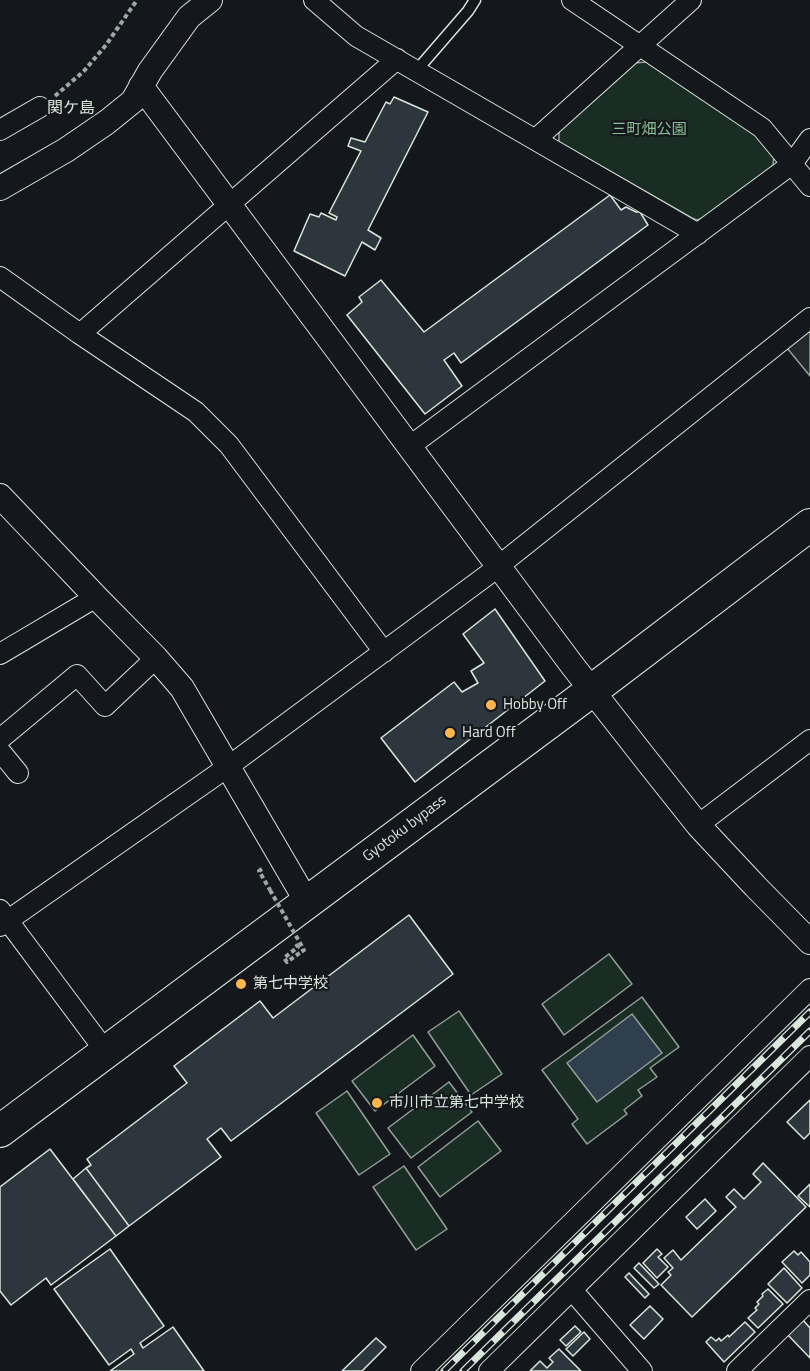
<!DOCTYPE html>
<meta charset="utf-8">
<style>
body{margin:0}
canvas{display:block;background:#14181c}
</style>
<canvas width="810" height="1371"></canvas>
<script>
const g = document.querySelector('canvas').getContext('2d');
g.lineJoin = 'round';
function paint(path, color) { g.fillStyle = color; g.fill(path, 'evenodd'); }
const poly = rows => new Path2D(rows.map(r => 'M' + r).join(''));
function stroke(path, color, width, dash) { g.strokeStyle = color; g.lineWidth = width; g.lineCap = dash ? 'butt' : 'round'; g.setLineDash(dash || []); g.stroke(path); }
function drawText(font, color, halo, rows, align = 'center') {
  g.font = font + ' "Titillium Web","Noto Sans JP",sans-serif'; g.lineWidth = 4.5; g.setLineDash([]); g.textBaseline = 'middle'; g.strokeStyle = halo; g.fillStyle = color; for (const [text, x, y, turn = 0] of rows) {
    g.save(); g.translate(x, y); g.rotate((+turn || 0) * Math.PI / 180); g.textAlign = isNaN(turn) ? turn : align; if (halo) g.strokeText(text, 0, 0); g.fillText(text, 0, 0); g.restore();
  }
}
const green = poly([
 [646,62,757,136,774,155,773,166,703,218,697,220,692,218,559,142,559,131,635,63,646,62],
 [609,954,632,984,564,1035,542,1004,609,954],
 [642,997,679,1047,650,1068,657,1077,638,1090,642,1096,624,1110,627,1114,587,1144,572,1124,578,1119,542,1070,642,997],
 [459,1011,502,1074,471,1095,428,1032,459,1011],
 [413,1035,435,1066,375,1111,352,1081,413,1035],
 [449,1082,472,1112,411,1158,388,1128,449,1082],
 [347,1091,390,1154,359,1175,316,1113,347,1091],
 [478,1121,501,1151,440,1197,418,1167,478,1121],
 [404,1166,447,1229,416,1250,373,1187,404,1166]
]);
const parking = poly([
 [810,330,810,376,787,348,810,330]
]);
const water = poly([
 [632,1014,662,1053,597,1102,567,1063,632,1014]
]);
const building = poly([
 [394,97,428,112,368,230,381,238,375,250,362,242,345,276,294,251,310,214,319,217,321,213,336,220,337,217,329,213,361,151,348,146,351,138,365,142,386,102,390,104,394,97],
 [610,195,621,210,626,207,636,212,640,212,648,225,461,363,454,353,444,360,462,386,425,414,347,315,362,302,359,297,381,280,424,332,610,195],
 [495,609,545,681,415,782,381,738,454,682,462,692,478,683,471,671,484,663,463,634,495,609],
 [409,915,453,974,231,1141,221,1128,207,1139,221,1157,129,1226,86,1168,91,1165,87,1159,187,1083,174,1066,260,1001,273,1018,409,915],
 [810,1100,810,1133,804,1139,787,1122,810,1100],
 [50,1149,116,1236,51,1285,46,1278,11,1305,0,1291,0,1187,50,1149],
 [763,1163,806,1207,692,1317,661,1285,671,1275,668,1272,673,1268,664,1258,673,1250,681,1260,736,1207,726,1197,734,1189,744,1199,761,1182,753,1174,763,1163],
 [86,1168,129,1226,116,1236,73,1179,86,1168],
 [810,1184,810,1207,798,1196,810,1184],
 [705,1199,716,1211,697,1229,686,1217,705,1199],
 [110,1249,164,1326,140,1343,143,1348,173,1327,204,1371,110,1371,134,1354,131,1349,109,1365,54,1289,110,1249],
 [657,1249,662,1254,658,1257,668,1267,657,1278,643,1263,657,1249],
 [794,1251,798,1255,801,1252,810,1262,810,1275,802,1283,782,1262,794,1251],
 [639,1263,659,1284,654,1288,634,1268,639,1263],
 [784,1268,802,1288,787,1303,768,1284,784,1268],
 [629,1273,649,1294,645,1298,625,1277,629,1273],
 [768,1289,783,1304,758,1328,748,1318,757,1310,755,1308,759,1304,757,1302,763,1296,762,1294,768,1289],
 [650,1306,663,1319,644,1339,630,1325,650,1306],
 [802,1319,810,1328,810,1358,787,1334,802,1319],
 [745,1322,755,1332,724,1362,706,1342,711,1337,716,1341,719,1338,721,1341,728,1335,729,1337,745,1322],
 [575,1326,581,1332,566,1346,560,1340,575,1326],
 [584,1332,590,1339,573,1356,566,1349,584,1332],
 [376,1338,386,1347,362,1371,342,1371,376,1338],
 [559,1349,581,1371,530,1371,540,1361,547,1368,553,1362,549,1358,559,1349]
]);
const path = poly([
 [55,96,84,71,106,45,137,0],
 [262,869,259,871,270,890],
 [296,944,298,947,284,958,287,962,301,952]
]);
const service = poly([
 [417,70,468,11,475,0]
]);
const minor = poly([
 [314,0,356,36,698,234],
 [572,0,762,128,810,186],
 [0,130,40,107],
 [536,139,691,0],
 [0,277,80,334,196,412,229,445,384,652],
 [80,334,397,59],
 [410,446,792,164,810,139],
 [0,654,96,597],
 [0,739,77,675,105,706,156,658],
 [0,751,18,773],
 [698,825,810,740],
 [0,910,106,1052],
 [0,926,229,766,486,576,810,318],
 [572,1290,642,1371],
 [421,1371,810,989],
 [489,1371,810,1056],
 [737,1371,810,1300]
]);
const tertiary = poly([
 [141,86,572,665,648,762,698,825,755,886,810,942],
 [0,188,66,150,107,122,133,101,150,71,189,17,210,0],
 [0,496,96,597,156,658,182,688,307,902]
]);
const primary = poly([
 [0,1131,610,677,810,525]
]);
const rail = poly([
 [444,1371,810,1012],
 [463,1371,810,1031]
]);
const pathBridge = poly([
 [270,890,304,950,301,952]
]);
const markers = [
 [491,705,6,"#ffb74d"],
 [450,733,6,"#ffb74d"],
 [241,984,6,"#ffb74d"],
 [377,1103,6,"#ffb74d"]
];
const parkNames = [
 ["三町畑公園",649,130]
];
const poiNames = [
 ["Hobby Off",503,705],
 ["Hard Off",462,733],
 ["第七中学校",253,984],
 ["市川市立第七中学校",389,1103]
];
const streetNames = [
 ["Gyotoku bypass",405,829,-37]
];
const neighbourhoodNames = [
 ["関ケ島",71,109]
];
paint(green, '#1a2d24');
stroke(green, '#939e99', 1.5);
paint(parking, '#24282b');
stroke(parking, '#939e99', 1.5);
paint(water, '#2f3f4d');
stroke(water, '#939e99', 1.5);
paint(building, '#2c363c');
stroke(building, '#d8e6dc', 1.5);
stroke(service, '#d8e6dc', 13);
stroke(minor, '#d8e6dc', 22);
stroke(tertiary, '#d8e6dc', 26);
stroke(primary, '#d8e6dc', 34);
stroke(path, '#9da8a2', 4, [4.5, 3]);
stroke(service, '#14181c', 10);
stroke(minor, '#14181c', 20);
stroke(tertiary, '#14181c', 24);
stroke(primary, '#14181c', 32);
stroke(rail, '#d8e6dc', 7);
stroke(rail, '#14181c', 4.5, [14]);
stroke(pathBridge, '#9da8a2', 4, [4.5, 3]);
for (const [x, y, r, color] of markers) { const dot = new Path2D(); dot.arc(x, y, r, 0, 2 * Math.PI); g.fillStyle = color; g.fill(dot); stroke(dot, '#14181c', 2); }
drawText('15px', '#8ac095', '#14181c', parkNames);
drawText('15px', '#d8e6dc', '#14181c', poiNames, 'left');
drawText('15px', '#d8e6dc', '#14181c', streetNames);
drawText('16px', '#d8e6dc', '#14181c', neighbourhoodNames);
</script>
